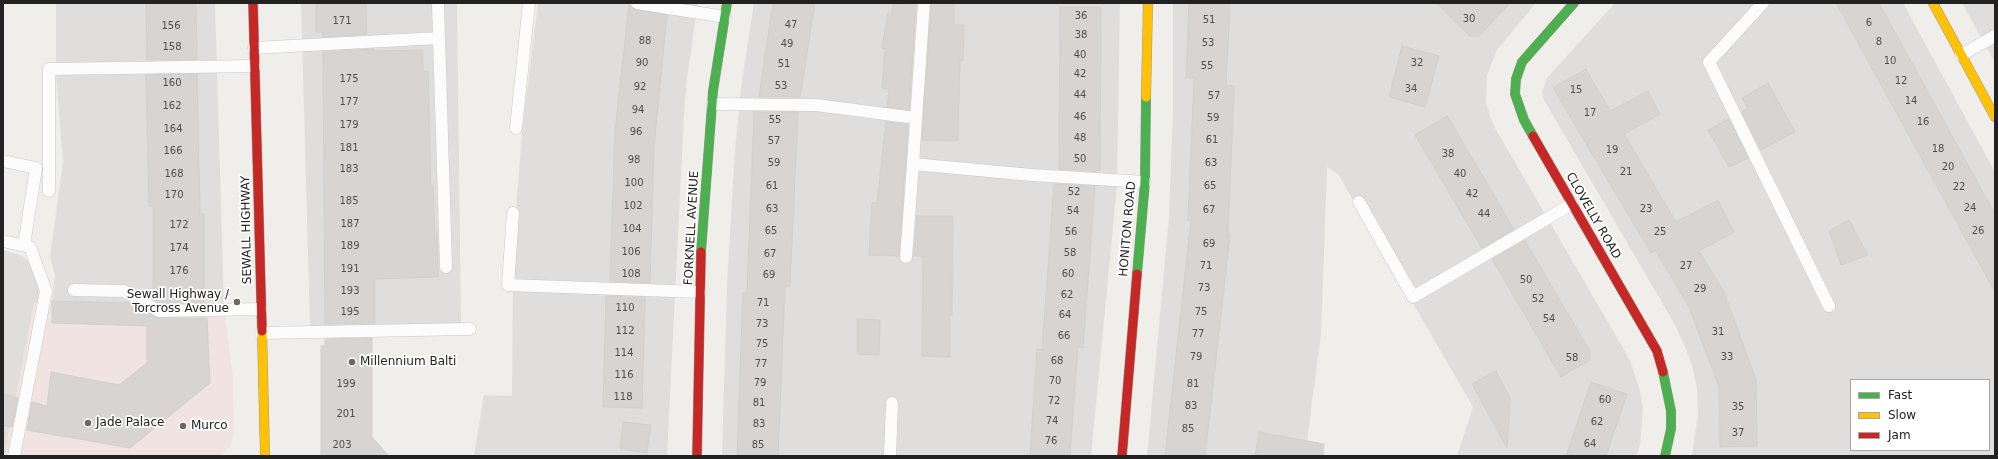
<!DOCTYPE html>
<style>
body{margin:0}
#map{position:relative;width:1998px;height:459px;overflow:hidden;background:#f0eeeb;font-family:"DejaVu Sans",sans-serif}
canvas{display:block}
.frame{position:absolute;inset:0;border:4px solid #222;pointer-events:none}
.legend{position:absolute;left:1850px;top:379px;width:140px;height:72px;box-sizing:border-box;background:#fff;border:1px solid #a7a7a7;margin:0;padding:5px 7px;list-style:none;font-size:12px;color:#222}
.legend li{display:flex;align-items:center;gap:8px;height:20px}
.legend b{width:20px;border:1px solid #a7a7a7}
</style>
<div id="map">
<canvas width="1998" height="459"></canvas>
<div class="frame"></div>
<ul class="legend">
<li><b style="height:5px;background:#4caf50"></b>Fast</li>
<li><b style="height:5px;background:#ffc107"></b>Slow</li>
<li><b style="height:5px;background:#c62828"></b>Jam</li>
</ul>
</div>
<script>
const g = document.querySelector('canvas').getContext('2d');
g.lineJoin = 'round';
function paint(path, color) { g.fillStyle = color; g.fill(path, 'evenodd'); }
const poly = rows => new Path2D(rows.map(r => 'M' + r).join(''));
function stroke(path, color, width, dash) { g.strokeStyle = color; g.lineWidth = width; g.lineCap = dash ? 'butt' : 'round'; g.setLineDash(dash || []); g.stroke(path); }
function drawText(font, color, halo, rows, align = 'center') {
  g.font = font + ' "DejaVu Sans",sans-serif'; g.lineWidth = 3.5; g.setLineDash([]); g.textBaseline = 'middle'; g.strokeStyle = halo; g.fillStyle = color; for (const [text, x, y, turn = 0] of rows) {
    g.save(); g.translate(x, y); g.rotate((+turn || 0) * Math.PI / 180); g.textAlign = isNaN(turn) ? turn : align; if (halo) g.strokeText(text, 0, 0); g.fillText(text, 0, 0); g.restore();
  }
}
const residential = poly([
 [56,3,215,3,224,309,52,301,55,275,50,257,63,162,56,75],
 [301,3,457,3,461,323,310,326],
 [538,3,698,3,687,78,684,114,667,456,474,456,484,395,512,396,513,249,522,133],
 [754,3,1120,3,1117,186,1091,456,722,456,727,284,735,150,741,88],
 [1173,3,1536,3,1497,50,1487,75,1486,102,1490,116,1495,128,1630,360,1640,391,1643,407,1640,445,1636,456,1457,456,1473,407,1338,174,1327,167,1321,334,1305,456,1147,456,1169,217,1173,110],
 [1615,3,1903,3,1995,172,1995,456,1692,456,1698,414,1697,388,1692,365,1683,342,1675,325,1544,100,1542,92,1547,78],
 [1851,380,1989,380,1989,450,1851,450],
 [1962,3,1995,3,1995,63],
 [3,250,22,256,33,264,42,288,8,436,6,453,3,453]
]);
const commercial = poly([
 [52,301,126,303,169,309,224,309,233,378,234,432,230,447,220,456,20,456,6,453,8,436,34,303]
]);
const building = poly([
 [146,3,196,3,197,59,147,60,146,3],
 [316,3,366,3,367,34,323,37,323,32,316,32,316,3],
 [773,3,815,3,800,97,759,97,773,3],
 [1189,3,1230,3,1226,85,1234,86,1228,235,1230,235,1205,456,1165,456,1191,220,1188,220,1194,78,1186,78,1189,3],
 [1436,3,1510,3,1479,36,1470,36,1436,3],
 [1836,3,1879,3,1995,214,1995,292,1836,3],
 [893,4,916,5,909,110,887,107,889,89,882,88,885,49,882,48,888,13,892,13,893,4],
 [629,5,636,10,667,15,654,146,650,283,610,281,615,131,629,5],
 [931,5,954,5,954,25,964,25,963,60,960,60,958,141,922,140,931,5],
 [1060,7,1101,7,1100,170,1097,170,1096,171,1059,169,1060,7],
 [1402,46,1439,56,1425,107,1389,97,1402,46],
 [374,49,374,51,423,50,423,71,428,71,431,187,433,187,435,233,437,233,438,277,375,279,375,323,325,324,323,52,374,49],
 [1586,69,1610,111,1648,91,1660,114,1624,134,1676,222,1718,200,1734,232,1699,251,1724,292,1756,380,1757,446,1720,447,1719,387,1689,307,1655,250,1651,253,1553,88,1586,69],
 [197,74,200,214,204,214,204,303,161,303,153,299,153,206,149,206,146,75,197,74],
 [1768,83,1795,132,1761,150,1742,112,1748,108,1742,98,1768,83],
 [754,112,798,112,790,286,785,286,778,456,737,455,743,293,747,293,754,112],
 [1447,116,1514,229,1482,248,1415,135,1447,116],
 [1729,119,1748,158,1729,167,1708,130,1729,119],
 [886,122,908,125,899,256,869,255,872,203,877,203,886,122],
 [1054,184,1095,186,1083,348,1078,347,1070,456,1030,456,1037,349,1042,350,1054,184],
 [917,216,953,216,952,315,950,315,950,357,922,356,923,256,914,256,917,216],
 [1849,220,1868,255,1841,265,1829,231,1849,220],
 [1525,241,1590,351,1590,360,1561,377,1492,259,1525,241],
 [606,296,645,298,642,408,603,407,606,296],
 [52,301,130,303,159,318,207,318,210,383,130,448,27,430,32,402,47,406,51,372,119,385,147,363,147,326,52,323,52,301],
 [857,319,880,320,879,355,857,354,857,319],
 [372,338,372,437,389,456,321,456,321,346,325,346,325,339,372,338],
 [1496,371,1510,398,1507,448,1472,384,1496,371],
 [1591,382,1627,394,1606,456,1566,456,1591,382],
 [3,394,18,398,12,427,3,425,3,394],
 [623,422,651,425,647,453,620,449,623,422],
 [1259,432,1324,444,1323,456,1255,456,1259,432]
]);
const lane = poly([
 [438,3,439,38],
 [637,3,725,17],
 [1763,3,1709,62,1829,306],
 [254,48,439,38,446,267],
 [1961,55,1995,36],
 [712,104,816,105,916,118],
 [516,128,529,3],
 [3,161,36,168,24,245],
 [913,164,924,3],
 [49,191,49,69,255,66],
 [1359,202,1413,297,1572,204],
 [513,213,508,285,700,292],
 [3,241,30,247,46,291,14,456],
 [906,257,913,164,1032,175,1145,182],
 [74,290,124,291,159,311,261,309],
 [261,333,470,329],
 [890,456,892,403]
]);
const fast = poly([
 [1533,136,1524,120,1515,94,1516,79,1522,62,1574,3],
 [701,252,713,91,727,3],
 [1137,274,1145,182,1146,97],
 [1663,372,1671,411,1671,429,1665,456]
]);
const slow = poly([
 [1933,3,1995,117],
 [1146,97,1148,3],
 [262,331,265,456]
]);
const jam = poly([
 [253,3,262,331],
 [1533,136,1657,351,1663,372],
 [697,456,701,252],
 [1122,456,1137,274]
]);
const markers = [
 [237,302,4,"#6a6968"],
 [352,362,4,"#6a6968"],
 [88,423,4,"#6a6968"],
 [183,426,4,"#6a6968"]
];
const numberNames = [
 ["36",1081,16],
 ["30",1469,19],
 ["51",1209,20],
 ["171",342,21],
 ["6",1869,23],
 ["47",791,25],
 ["156",171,26],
 ["38",1081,35],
 ["88",645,41],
 ["8",1879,42],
 ["53",1208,43],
 ["49",787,44],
 ["158",172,47],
 ["40",1080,55],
 ["10",1890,61],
 ["90",642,63],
 ["32",1417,63],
 ["51",784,64],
 ["55",1207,66],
 ["42",1080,74],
 ["175",349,79],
 ["12",1901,81],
 ["160",172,83],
 ["53",781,86],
 ["92",640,87],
 ["34",1411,89],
 ["15",1576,90],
 ["44",1080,95],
 ["57",1214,96],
 ["14",1911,101],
 ["177",349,102],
 ["162",172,106],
 ["94",638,110],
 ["17",1590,113],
 ["46",1080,117],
 ["59",1213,118],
 ["55",775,120],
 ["16",1923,122],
 ["179",349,125],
 ["164",173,129],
 ["96",636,132],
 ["48",1080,138],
 ["61",1212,140],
 ["57",774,141],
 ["181",349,148],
 ["18",1938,149],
 ["19",1612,150],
 ["166",173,151],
 ["38",1448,154],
 ["50",1080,159],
 ["98",634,160],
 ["59",774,163],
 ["63",1211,163],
 ["20",1948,167],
 ["183",349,169],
 ["21",1626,172],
 ["168",174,174],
 ["40",1460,174],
 ["100",634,183],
 ["61",772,186],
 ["65",1210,186],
 ["22",1959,187],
 ["52",1074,192],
 ["42",1472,194],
 ["170",174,195],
 ["185",349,201],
 ["102",633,206],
 ["24",1970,208],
 ["63",772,209],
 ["23",1646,209],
 ["67",1209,210],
 ["54",1073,211],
 ["44",1484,214],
 ["187",350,224],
 ["172",179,225],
 ["104",632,229],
 ["65",771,231],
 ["26",1978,231],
 ["56",1071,232],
 ["25",1660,232],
 ["69",1209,244],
 ["189",350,246],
 ["174",179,248],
 ["106",631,252],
 ["58",1070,253],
 ["67",770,254],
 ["71",1206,266],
 ["27",1686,266],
 ["191",350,269],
 ["176",179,271],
 ["108",631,274],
 ["60",1068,274],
 ["69",769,275],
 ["50",1526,280],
 ["73",1204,288],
 ["29",1700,289],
 ["193",350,291],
 ["62",1067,295],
 ["52",1538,299],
 ["71",763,303],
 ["110",625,308],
 ["195",350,312],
 ["75",1201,312],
 ["64",1065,315],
 ["54",1549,319],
 ["73",762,324],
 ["112",625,331],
 ["31",1718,332],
 ["77",1198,334],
 ["66",1064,336],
 ["75",762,344],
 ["114",624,353],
 ["79",1196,357],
 ["33",1727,357],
 ["58",1572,358],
 ["68",1057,361],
 ["77",761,364],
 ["116",624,375],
 ["70",1055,381],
 ["79",760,383],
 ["199",346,384],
 ["81",1193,384],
 ["118",623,397],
 ["60",1605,400],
 ["72",1054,401],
 ["81",759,403],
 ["83",1191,406],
 ["35",1738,407],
 ["201",346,414],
 ["74",1052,421],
 ["62",1597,422],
 ["83",759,424],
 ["85",1188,429],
 ["37",1738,433],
 ["76",1051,441],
 ["64",1590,444],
 ["203",342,445],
 ["85",758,445]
];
const streetNames = [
 ["CLOVELLY ROAD",1593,216,60],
 ["FORKNELL AVENUE",692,228,-87],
 ["HONITON ROAD",1128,229,-85],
 ["SEWALL HIGHWAY",247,230,-91]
];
const poiNames = [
 ["Sewall Highway /",229,295,"right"],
 ["Torcross Avenue",229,309,"right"],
 ["Millennium Balti",360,362],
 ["Jade Palace",96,423],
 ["Murco",191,426]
];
paint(residential, '#dfdedc');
paint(commercial, '#f1e3e1');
paint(building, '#d7d4d2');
stroke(building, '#d3d0cc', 1);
stroke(lane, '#c9c8c7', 13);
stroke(fast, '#999a82', 10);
stroke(slow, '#999a82', 10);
stroke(jam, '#999a82', 10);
stroke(lane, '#fdfcfc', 12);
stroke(fast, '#4caf50', 9);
stroke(slow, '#ffc107', 9);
stroke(jam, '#c62828', 9);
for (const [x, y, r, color] of markers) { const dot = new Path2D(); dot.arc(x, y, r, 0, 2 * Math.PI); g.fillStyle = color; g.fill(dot); stroke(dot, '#fff', 1.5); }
drawText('10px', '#4f4e4e', null, numberNames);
drawText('12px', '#222', '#fff', streetNames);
drawText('12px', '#222', '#fff', poiNames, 'left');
</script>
